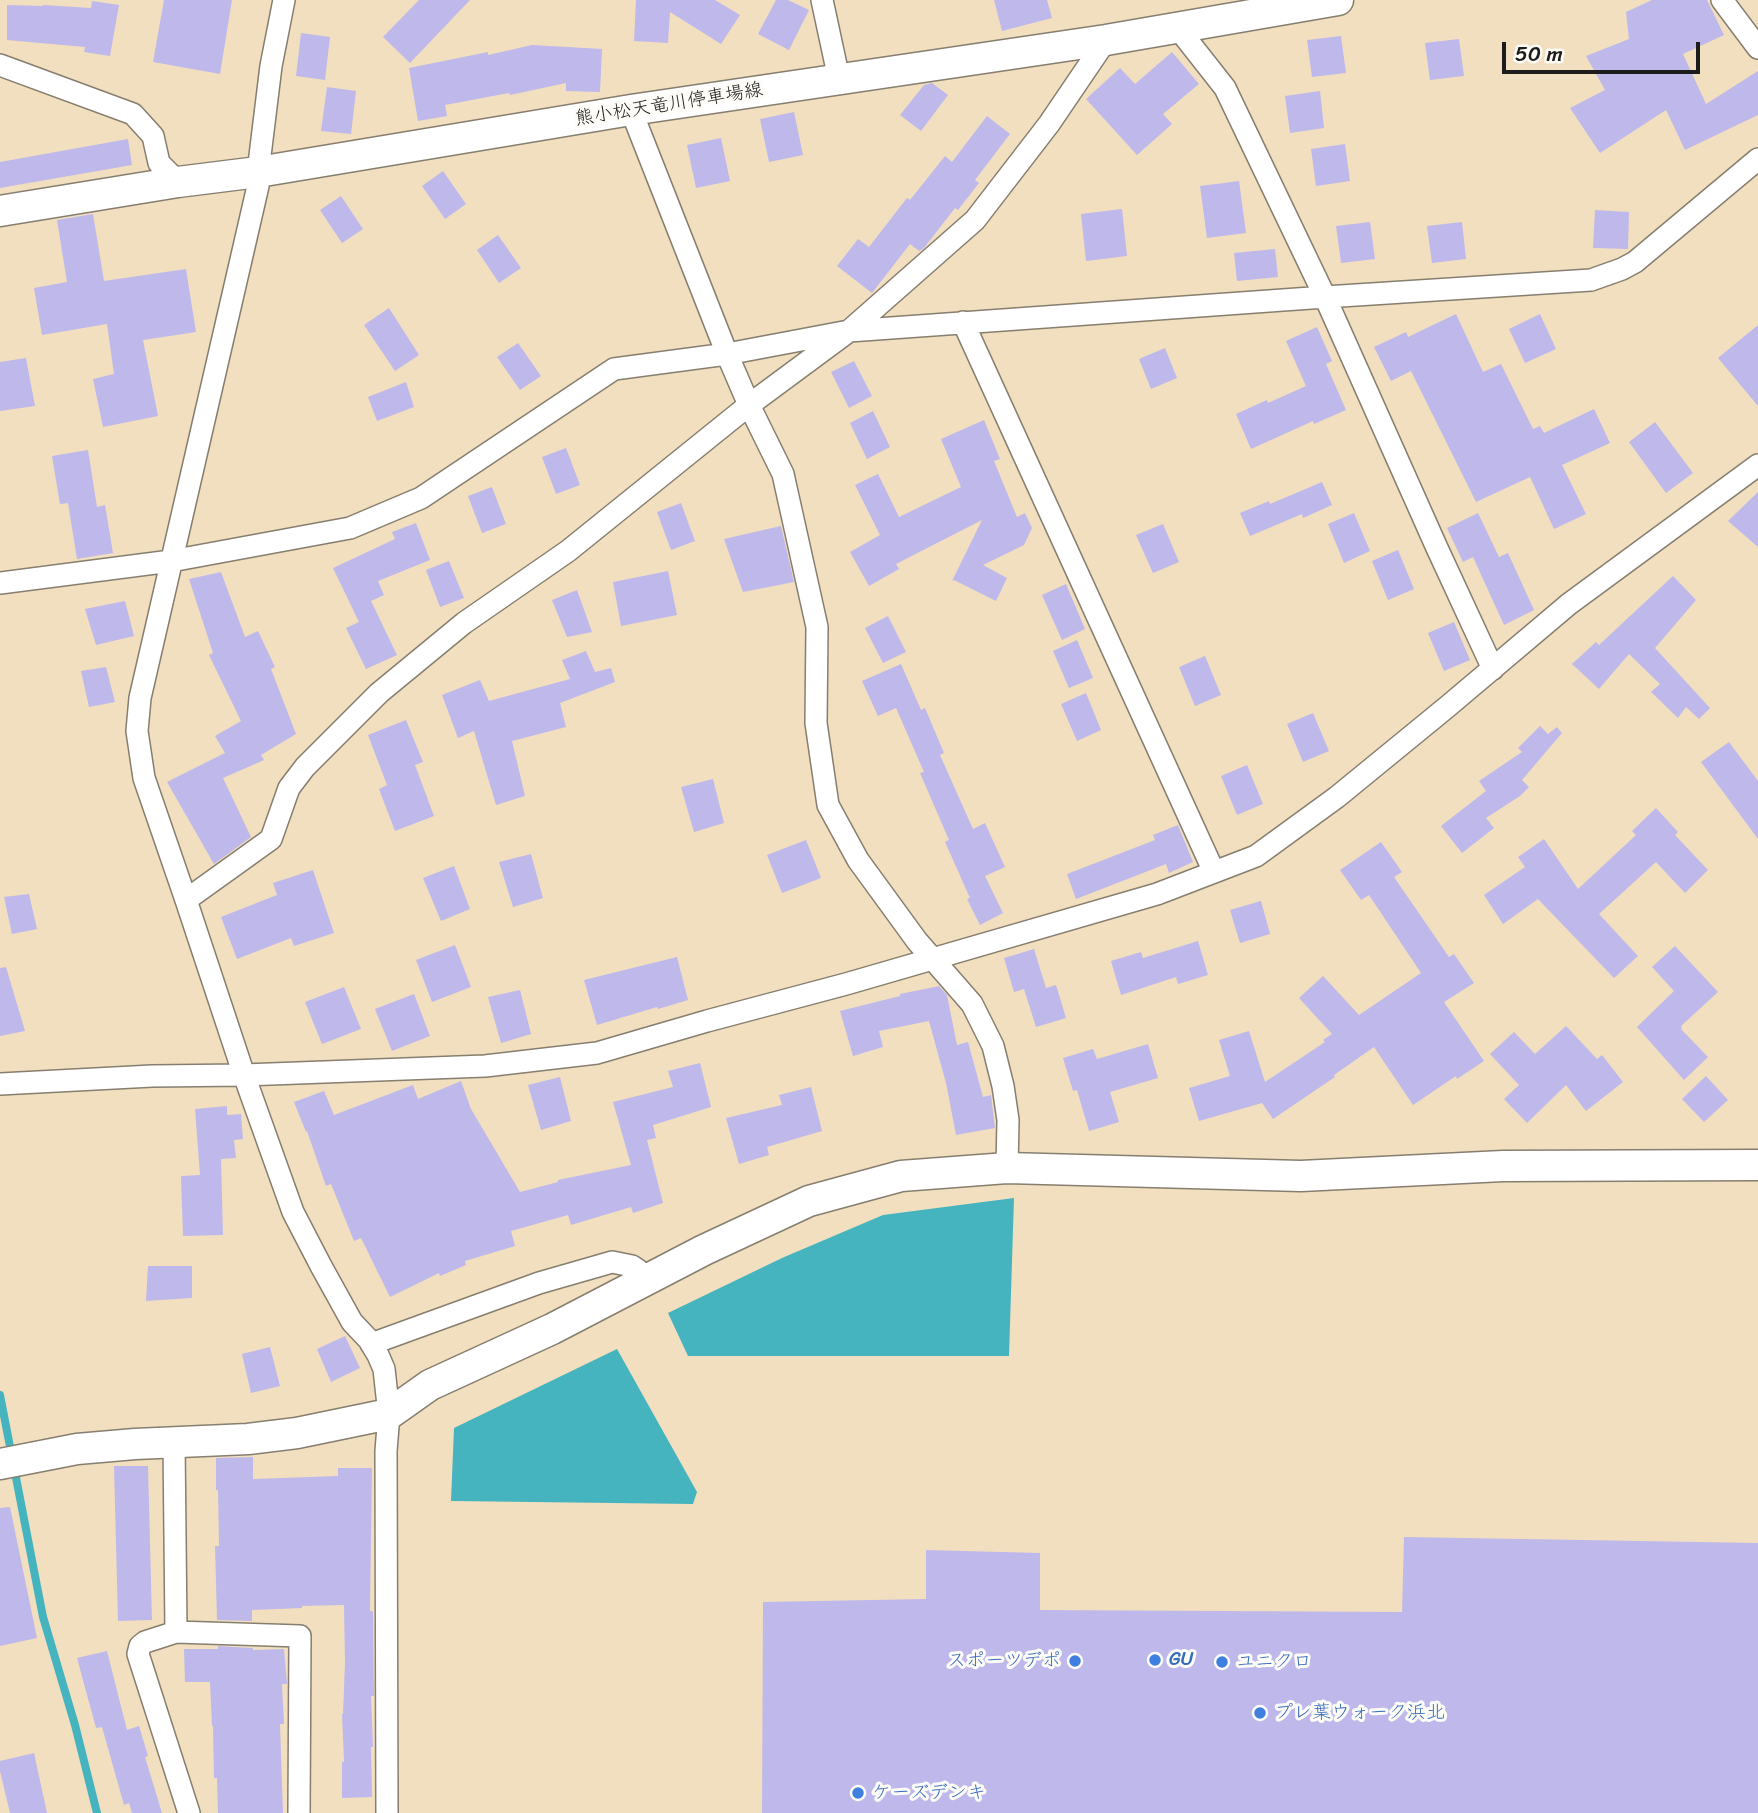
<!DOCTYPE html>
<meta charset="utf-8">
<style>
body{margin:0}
#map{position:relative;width:1758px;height:1813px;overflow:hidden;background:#f1dfc0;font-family:Sriracha,sans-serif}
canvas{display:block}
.scale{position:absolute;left:1502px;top:42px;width:198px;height:32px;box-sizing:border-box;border:4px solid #1c1c1c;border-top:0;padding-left:9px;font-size:21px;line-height:24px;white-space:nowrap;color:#1c1c1c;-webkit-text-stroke:5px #fdfcf7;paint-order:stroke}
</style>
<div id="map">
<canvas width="1758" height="1813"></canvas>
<div class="scale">50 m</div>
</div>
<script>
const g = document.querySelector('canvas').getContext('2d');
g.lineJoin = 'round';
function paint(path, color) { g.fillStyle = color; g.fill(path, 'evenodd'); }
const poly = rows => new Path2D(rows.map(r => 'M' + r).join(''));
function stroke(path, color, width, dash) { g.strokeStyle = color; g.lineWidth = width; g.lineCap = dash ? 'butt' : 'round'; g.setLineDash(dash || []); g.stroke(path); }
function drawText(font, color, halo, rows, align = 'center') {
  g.font = font + ' Sriracha,"Klee One",sans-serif'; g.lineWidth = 6; g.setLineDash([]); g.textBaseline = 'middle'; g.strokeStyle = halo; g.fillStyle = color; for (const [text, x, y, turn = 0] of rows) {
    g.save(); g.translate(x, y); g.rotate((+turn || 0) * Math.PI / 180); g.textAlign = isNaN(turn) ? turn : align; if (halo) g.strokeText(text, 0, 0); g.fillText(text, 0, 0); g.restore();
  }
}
const water = poly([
 [1014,1198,1009,1356,688,1356,668,1313,782,1258,883,1215],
 [617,1349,697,1492,693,1504,451,1501,454,1428]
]);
const stream = poly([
 [0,1395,43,1617,75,1725,97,1813]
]);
const building = poly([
 [164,0,232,0,220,74,153,62],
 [419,0,470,0,410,63,383,37],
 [636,0,715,0,740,15,721,44,670,12,668,43,634,41],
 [776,0,788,0,809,10,789,50,758,34],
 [994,0,1047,0,1052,18,1002,31],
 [1652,0,1707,0,1724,35,1683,54,1706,104,1758,71,1758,115,1685,150,1666,110,1600,153,1570,108,1605,90,1586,56,1629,39,1626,12],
 [92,1,119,5,110,56,84,52,85,47,7,40,7,5,43,6,43,5,91,8],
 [301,33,330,37,325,80,296,76],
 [1341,36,1346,73,1312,77,1307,40],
 [1459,39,1464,76,1430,80,1425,43],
 [532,45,602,49,600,92,566,91,566,83,510,95,509,93,445,105,447,116,418,121,409,68,488,52,488,55],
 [1172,52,1199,84,1163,114,1172,124,1137,155,1086,99,1120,68,1135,84],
 [932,83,948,95,921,131,900,115,924,85],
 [327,87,356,91,351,134,321,131],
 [1320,91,1324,128,1290,133,1285,96],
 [794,112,803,155,769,162,760,119],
 [987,116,1010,134,975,180,979,183,958,210,955,208,924,248,919,251,910,244,872,293,837,266,858,239,869,247,907,198,910,200,945,156,952,162],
 [721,138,730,181,696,188,687,145],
 [128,139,132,165,0,188,0,162],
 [1345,144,1350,181,1316,186,1311,149],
 [443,171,466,204,445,219,422,186],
 [1239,181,1246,233,1207,238,1200,186],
 [341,196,363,229,342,243,320,210],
 [1122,209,1127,256,1086,261,1081,214],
 [1595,210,1629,212,1628,249,1593,248],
 [93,214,104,281,186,269,196,332,143,340,158,416,103,427,93,379,114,374,107,324,42,335,34,288,67,282,57,220],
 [1370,222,1375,259,1341,263,1336,226],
 [1462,222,1466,259,1432,263,1427,226],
 [498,235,521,268,499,283,477,250],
 [1275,249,1278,277,1237,281,1234,253],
 [389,308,419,355,395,371,364,325],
 [1456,314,1483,372,1501,364,1533,429,1540,426,1544,433,1594,409,1610,443,1562,465,1586,514,1554,529,1530,477,1476,502,1411,371,1391,381,1374,347,1406,332,1408,337],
 [1540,314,1556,349,1525,363,1509,329],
 [1758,325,1758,406,1718,358],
 [1317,327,1332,361,1326,364,1346,410,1314,424,1313,421,1251,449,1236,414,1267,400,1268,403,1306,386,1286,341],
 [518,343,541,376,520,390,497,357],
 [1165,348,1177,378,1151,389,1139,359],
 [26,358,35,406,0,411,0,362],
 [854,361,872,396,849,408,831,372],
 [406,382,414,407,377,421,368,397],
 [873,411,890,447,867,459,850,423],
 [984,420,1000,459,994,461,1017,517,1025,513,1032,528,1024,545,983,565,1007,578,996,601,954,580,952,581,982,520,896,564,899,569,869,586,850,552,880,535,855,485,878,474,899,517,961,487,941,439],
 [1655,422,1693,473,1666,493,1629,442],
 [566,448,580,485,556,494,542,457],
 [88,450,97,507,105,505,113,553,77,559,68,503,60,504,52,456],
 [1322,482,1332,505,1303,518,1302,514,1250,536,1240,513,1269,501,1270,504],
 [492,487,506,524,482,533,468,496],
 [1758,492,1758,547,1728,521],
 [681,503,695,541,671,550,657,512],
 [1354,513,1370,551,1344,563,1328,524],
 [1478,513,1499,557,1508,553,1534,610,1504,625,1473,557,1463,562,1447,528],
 [416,523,430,560,378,581,384,595,371,601,397,655,366,669,346,628,359,622,333,568,395,539,392,532],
 [1163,524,1179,562,1153,573,1136,535],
 [781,526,794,582,743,592,724,539],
 [1398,550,1414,589,1388,600,1372,561],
 [449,561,464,598,440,607,426,570],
 [668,571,677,615,621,626,613,582],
 [221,572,245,637,258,631,275,667,271,669,296,734,261,755,264,760,223,778,251,837,214,864,167,782,225,753,215,736,241,721,209,655,213,653,189,579],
 [1673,576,1696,600,1655,648,1710,708,1699,719,1686,707,1678,718,1651,692,1660,684,1629,654,1599,689,1572,664,1596,642,1599,645],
 [1066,584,1085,629,1062,640,1042,595],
 [577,590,592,632,567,637,552,600],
 [125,601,134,636,96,645,85,609],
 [888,616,906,652,883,663,865,628],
 [1454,622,1470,660,1444,671,1428,633],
 [1077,640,1093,678,1069,688,1053,651],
 [586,651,595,672,611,668,615,682,560,703,566,727,512,741,525,796,496,805,474,731,458,738,442,695,480,680,489,701,570,679,562,660],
 [1205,656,1221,695,1195,706,1179,667],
 [901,664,921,710,925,708,944,753,940,755,973,829,985,823,1005,867,985,876,1003,913,980,925,967,899,970,898,945,842,949,840,920,773,924,772,896,708,878,716,862,681],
 [106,667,115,702,89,707,81,671],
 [1086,693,1101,730,1077,741,1061,704],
 [1313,713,1329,751,1303,762,1287,724],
 [406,720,423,762,415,765,434,816,395,831,379,789,387,785,368,735],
 [1540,726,1548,734,1557,727,1562,733,1522,780,1529,787,1520,796,1486,818,1494,828,1462,853,1441,826,1486,791,1479,781,1522,752,1518,748],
 [1729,742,1758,781,1758,839,1701,762],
 [1247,765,1263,804,1237,815,1221,776],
 [713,779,724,823,694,832,681,787],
 [1656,808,1678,832,1675,835,1708,870,1685,893,1656,862,1599,914,1638,956,1614,978,1538,899,1503,924,1484,895,1525,867,1518,857,1544,839,1578,889,1636,835,1632,831],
 [1178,825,1193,862,1169,873,1166,864,1076,899,1067,874,1155,840,1153,835],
 [806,840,821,878,782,893,767,855],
 [1381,842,1402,872,1394,877,1449,957,1454,954,1474,983,1444,1002,1484,1061,1457,1079,1456,1076,1413,1105,1374,1047,1334,1075,1335,1077,1273,1119,1262,1103,1199,1121,1189,1088,1230,1076,1219,1040,1249,1031,1265,1082,1325,1042,1323,1040,1332,1034,1299,998,1323,976,1359,1015,1421,973,1369,895,1361,900,1340,870],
 [531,854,543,898,513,907,499,862],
 [454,866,470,909,441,921,423,878],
 [313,870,334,933,294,946,291,938,237,959,221,917,277,895,273,883],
 [29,894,37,929,12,934,4,897],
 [1261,901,1270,934,1240,943,1230,910],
 [1198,941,1208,975,1178,984,1176,977,1121,995,1111,961,1141,952,1143,958],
 [455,945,471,987,432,1002,416,960],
 [1675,946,1718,992,1681,1026,1682,1028,1681,1029,1708,1057,1684,1080,1637,1027,1674,991,1652,967],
 [1034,949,1046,988,1056,985,1066,1018,1036,1027,1024,989,1014,992,1004,958],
 [677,957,688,1000,658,1009,657,1007,597,1025,584,980],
 [6,967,25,1031,0,1036,0,968],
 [939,986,947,995,957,1045,968,1042,983,1097,991,1095,995,1128,956,1135,946,1083,929,1021,879,1031,883,1047,853,1056,840,1011,900,996,900,994],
 [344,987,361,1029,322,1044,305,1002],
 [520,990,531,1034,501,1043,488,997],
 [414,994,430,1036,392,1051,375,1009],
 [1566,1026,1597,1059,1602,1055,1623,1082,1586,1111,1566,1085,1527,1123,1504,1099,1519,1085,1490,1054,1514,1032,1535,1054],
 [1148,1044,1158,1078,1110,1092,1119,1122,1089,1131,1077,1090,1073,1091,1063,1058,1093,1049,1097,1059],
 [700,1063,711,1107,653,1125,656,1138,647,1140,663,1203,633,1213,631,1207,571,1225,568,1215,511,1231,515,1246,465,1261,466,1265,440,1276,439,1273,390,1297,361,1238,354,1241,331,1184,326,1186,307,1131,306,1132,294,1102,324,1091,334,1115,413,1085,418,1099,461,1081,471,1109,520,1192,558,1182,558,1180,631,1165,613,1102,673,1087,668,1071],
 [1706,1076,1728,1100,1704,1122,1682,1099],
 [560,1077,571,1121,541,1130,528,1085],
 [811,1087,822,1131,767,1147,769,1155,739,1164,726,1118,782,1105,779,1095],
 [227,1106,227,1115,241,1114,243,1139,234,1140,236,1158,221,1159,223,1235,183,1236,181,1176,200,1175,195,1109],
 [148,1266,192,1266,192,1298,146,1301],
 [345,1336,360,1368,331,1382,317,1349],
 [270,1347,280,1386,251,1393,242,1354],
 [253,1457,253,1479,338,1476,338,1468,372,1468,370,1611,373,1611,374,1696,371,1696,373,1747,371,1747,372,1797,342,1798,342,1762,344,1762,342,1714,343,1714,345,1663,344,1605,302,1606,302,1608,252,1610,252,1621,217,1620,215,1546,219,1546,218,1490,216,1490,216,1458],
 [114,1466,148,1466,152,1620,118,1621],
 [10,1507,37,1638,0,1646,0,1508],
 [1404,1537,1758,1543,1758,1813,762,1813,763,1602,926,1599,926,1550,1040,1553,1040,1610,1402,1612],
 [218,1646,253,1648,253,1650,284,1649,287,1684,282,1684,284,1724,280,1724,283,1813,218,1813,217,1778,214,1778,213,1726,212,1726,210,1682,185,1682,184,1649,218,1649],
 [107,1651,127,1730,139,1726,148,1756,145,1757,162,1813,132,1813,129,1803,124,1805,102,1727,96,1728,77,1658],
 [34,1753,47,1813,10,1813,0,1771,0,1761]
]);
const street = poly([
 [284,0,271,66,258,172,258,186,140,698,137,731,144,778,186,900,244,1075,293,1212,321,1266,352,1322,369,1340,378,1355,384,1369,389,1414,386,1451,387,1813],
 [822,0,839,79],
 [1722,0,1758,48],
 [1177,27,1225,88,1325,297,1437,548,1493,669],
 [0,65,133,114,153,136,159,163,178,182],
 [631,110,727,354,749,405,783,474,817,627,816,723,828,805,858,860,917,941,972,1004,993,1046,1003,1086,1008,1120,1007,1168],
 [963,322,1214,872],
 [0,583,171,561,350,528,421,498,614,369,727,354,849,331,1325,297,1591,280,1622,269,1635,262,1758,159],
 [186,900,271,839,289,788,305,767,379,693,464,623,568,551,749,405,849,331,975,220,1049,124,1106,40],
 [0,1084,152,1076,244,1075,485,1066,597,1053,707,1021,846,984,1157,894,1256,856,1337,797,1447,707,1569,604,1758,465],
 [371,1344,539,1283,612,1262,632,1266,638,1270,645,1281],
 [174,1442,176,1632],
 [189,1813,138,1654,140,1646,145,1642,176,1632,300,1636,299,1813]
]);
const secondary = poly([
 [0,211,178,182,258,172,631,110,1106,40,1338,0],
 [0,1464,77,1449,135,1444,248,1439,297,1433,389,1414,430,1385,552,1329,704,1250,809,1201,901,1176,1007,1168,1301,1176,1503,1166,1758,1165]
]);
const markers = [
 [1155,1660,7,"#3f7fe0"],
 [1075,1661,7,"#3f7fe0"],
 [1222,1662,7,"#3f7fe0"],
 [1260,1713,7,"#3f7fe0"],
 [858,1793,7,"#3f7fe0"]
];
const streetNames = [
 ["熊小松天竜川停車場線",669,105,-9]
];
const shopNames = [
 ["GU",1169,1660],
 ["スポーツデポ",1061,1661,"right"],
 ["ユニクロ",1236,1662],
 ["プレ葉ウォーク浜北",1274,1713],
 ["ケーズデンキ",872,1793]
];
paint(water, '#45b4be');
stroke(stream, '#45b4be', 8);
paint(building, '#bfb8eb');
stroke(street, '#867e6e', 24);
stroke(secondary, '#867e6e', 33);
stroke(street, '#fff', 21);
stroke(secondary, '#fff', 30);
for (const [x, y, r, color] of markers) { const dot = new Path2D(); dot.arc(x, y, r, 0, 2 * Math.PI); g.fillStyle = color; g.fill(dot); stroke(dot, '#fdfcf7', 2.5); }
drawText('19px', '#1c1c1c', '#fdfcf7', streetNames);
drawText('19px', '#366cbe', '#fdfcf7', shopNames, 'left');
</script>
